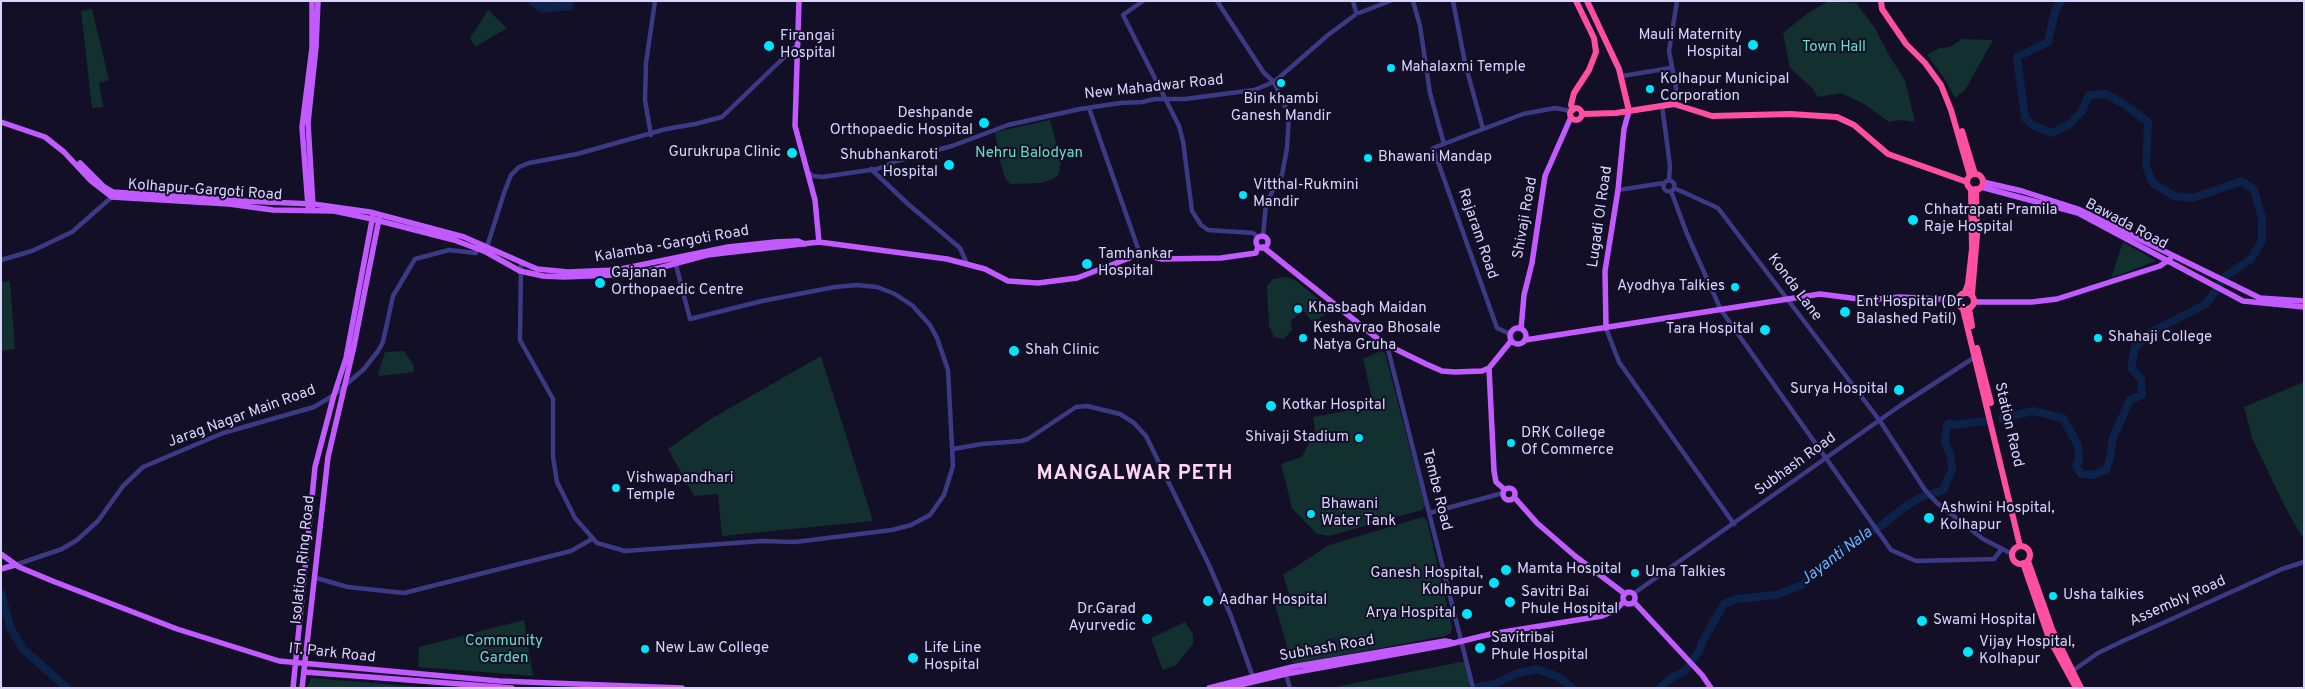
<!DOCTYPE html>
<style>
body{margin:0}
#map{position:relative;width:2305px;height:689px;overflow:hidden;background:#130f26;font-family:Overpass,sans-serif}
canvas{display:block}
.frame{position:absolute;inset:0;border:2px solid #d9d4ff;pointer-events:none}
</style>
<div id="map">
<canvas width="2305" height="689"></canvas>
<div class="frame"></div>
</div>
<script>
const g = document.querySelector('canvas').getContext('2d');
g.lineJoin = 'round';
function paint(path, color) { g.fillStyle = color; g.fill(path, 'evenodd'); }
const poly = rows => new Path2D(rows.map(r => 'M' + r).join(''));
function stroke(path, color, width, dash) { g.strokeStyle = color; g.lineWidth = width; g.lineCap = dash ? 'butt' : 'round'; g.setLineDash(dash || []); g.stroke(path); }
function drawText(font, color, halo, rows, align = 'center') {
  g.font = font + ' Overpass,sans-serif'; g.lineWidth = 4; g.setLineDash([]); g.textBaseline = 'middle'; g.strokeStyle = halo; g.fillStyle = color; for (const [text, x, y, turn = 0] of rows) {
    g.save(); g.translate(x, y); g.rotate((+turn || 0) * Math.PI / 180); g.textAlign = isNaN(turn) ? turn : align; if (halo) g.strokeText(text, 0, 0); g.fillText(text, 0, 0); g.restore();
  }
}
const green = poly([
 [1829,1,1856,3,1875,28,1890,57,1905,80,1915,122,1901,120,1889,122,1864,104,1841,93,1818,97,1812,88,1790,68,1783,33,1808,13],
 [92,9,109,80,99,83,103,107,92,108,81,11],
 [488,10,507,28,475,47,470,38],
 [1962,39,1993,40,1965,90,1955,98,1944,78,1927,55,1940,48,1950,47],
 [1050,120,1061,161,1059,174,1053,179,1042,183,1010,184,1005,178,1000,161,995,132],
 [2123,242,2156,261,2111,278],
 [1287,277,1295,280,1328,307,1327,313,1313,323,1304,311,1291,320,1292,330,1284,339,1274,337,1269,326,1267,286,1273,279],
 [10,281,15,349,1,351,1,282],
 [404,351,413,364,414,372,379,376,378,374,385,352],
 [1381,351,1385,353,1425,506,1422,510,1329,536,1317,534,1292,508,1281,464,1302,457,1315,431,1313,417,1374,406,1363,359],
 [821,356,873,521,722,536,718,494,694,496,668,449,709,420],
 [2304,382,2304,540,2284,505,2252,438,2244,407],
 [1423,517,1427,520,1452,627,1451,633,1445,636,1295,664,1291,661,1274,601,1290,597,1283,575,1329,545],
 [524,620,533,676,418,667,419,647],
 [1185,622,1193,634,1193,644,1176,665,1163,670,1151,638],
 [1466,661,1473,688,1330,688],
 [311,678,421,687,421,688,307,688]
]);
const water = poly([
 [525,1,574,1,572,10,541,13],
 [1336,637,1339,648,1319,652,1317,645,1330,642,1330,639]
]);
const river = poly([
 [2002,418,2033,411,2063,418,2078,445,2079,460,2076,466,2081,474,2093,475,2106,470,2111,455,2112,440,2130,400,2142,395,2141,379,2131,368,2135,347,2151,332,2206,304,2226,276,2251,259,2262,240,2262,218,2254,190,2242,181,2193,198,2174,196,2153,183,2146,166,2148,122,2124,104,2106,94,2089,95,2082,111,2068,125,2052,133,2034,126,2025,118,2017,57,2048,42,2055,11,2061,1],
 [1,593,11,629,22,648,67,688],
 [1471,688,1494,684,1518,673,1537,669,1559,677,1572,688],
 [1660,688,1671,678,1685,671,1699,651,1702,642,1724,604,1737,599,1776,595,1802,585,1836,553,1882,525,1906,506,1921,497,1943,490,1952,470,1951,457,1945,441,1947,425,1949,423,1953,425,1986,421]
]);
const minor = poly([
 [1143,1,1123,15,1179,126,1183,141,1192,211,1201,225,1208,230,1253,233,1258,237],
 [1217,1,1264,73,1274,82,1289,115,1287,148,1282,175,1276,184,1266,204,1263,236],
 [1353,1,1356,12],
 [1413,1,1420,26,1430,93,1444,144],
 [1453,1,1465,63,1483,129],
 [1359,13,1390,1],
 [1622,76,1671,68],
 [1274,82,1328,35,1355,15],
 [1674,104,1676,88,1669,51,1677,1],
 [1662,105,1670,166,1669,180],
 [1089,108,1140,254],
 [651,135,645,100,646,63,655,1],
 [871,169,908,204,960,248,967,264],
 [808,172,813,176,822,177,877,169,897,161,952,146,1008,125,1080,109,1120,103,1142,102,1155,99,1185,99,1254,90,1274,82],
 '1663.5 186a5.5 5.5 0 1 1 11 0a5.5 5.5 0 1 1-11 0Z',
 [1674,188,1718,208,1880,421,1925,490,1937,503,1983,539,2012,554],
 [1618,190,1664,183],
 [1671,191,1687,234,1721,310,1891,550,1916,561,1994,559,2001,550],
 [486,250,504,193,511,175,519,167,529,163,577,154,666,129,695,124,722,117,798,44],
 [1,260,32,251,72,232,113,196],
 [521,263,520,340,553,399,553,457,557,482,575,518,597,543,625,551,762,541,795,542,892,530,911,525,930,515,944,495,953,466,948,370,937,338,930,325,913,306,895,294,877,287,857,285,835,287,762,301,690,319,676,265],
 [1606,328,1619,362,1734,524],
 [1510,334,1497,328,1433,148,1523,114,1555,108,1571,111],
 [1387,345,1473,688],
 [953,449,982,444,1021,441,1028,439,1076,407,1087,406,1120,414,1134,423,1146,436,1209,565,1231,616,1254,680],
 [1429,513,1503,493],
 [15,565,62,549,77,540,98,521,123,486,143,467,223,433,314,407,334,395,364,369,378,351,383,342,393,296,415,259,449,250,476,253],
 [316,578,348,587,404,593,571,551,592,539],
 [1633,594,1901,405,1975,357],
 [2071,672,2098,653,2123,641,2282,569,2304,562],
 [1286,674,1290,688]
]);
const major = poly([
 [799,1,795,126,815,200,819,242],
 [1,122,45,137,64,152,90,180,112,197,229,204,273,210,334,211,372,219,454,240,486,252,520,271,543,276,564,277,637,274,707,255,819,242,947,259,985,269,1008,281,1038,283,1077,278,1140,254,1162,259,1221,258,1256,253,1258,246],
 [80,163,103,186,113,192,244,201,313,204,370,212,464,237,537,269,568,272,616,270,728,247,775,242,798,241,805,244],
 [1983,182,2022,191,2078,209,2260,298,2304,301],
 [1981,187,2078,213,2243,301,2304,307],
 [308,206,302,127,312,48,312,1],
 [313,206,308,123,316,47,318,1],
 '1256 242a6 6 0 1 1 12 0a6 6 0 1 1-12 0Z',
 [1263,247,1383,343,1426,364,1442,371,1455,372,1482,371,1489,368,1511,341],
 [1975,302,2032,302,2057,299,2160,266,2170,259],
 '1510 336a8 8 0 1 1 16 0a8 8 0 1 1-16 0Z',
 [1606,328,1605,271,1618,190,1624,129,1629,111],
 [1521,329,1524,295,1532,263,1545,176,1571,117],
 [1525,340,1820,294,1867,300,1900,297,1958,300],
 [1489,368,1494,471,1496,482,1504,489],
 '1503 494a6 6 0 1 1 12 0a6 6 0 1 1-12 0Z',
 [1514,497,1537,523,1575,556,1625,594],
 [1,554,19,567,55,582,177,629,279,661,499,681,682,688],
 [1,569,15,565],
 '1623 598a6 6 0 1 1 12 0a6 6 0 1 1-12 0Z',
 [1634,602,1702,675,1711,688],
 [304,672,512,688],
 [293,688,315,467,334,395,346,358,373,215],
 [302,688,328,457,354,346,379,219],
 [1209,688,1292,667,1445,641,1451,642],
 [1228,688,1286,674,1446,645,1491,634,1602,616,1616,610,1624,601]
]);
const highway = poly([
 [1587,1,1619,69,1629,111],
 [1881,1,1882,9,1906,44,1925,63,1941,85,1951,110,1970,176],
 '1570 114a6 6 0 1 1 12 0a6 6 0 1 1-12 0Z',
 [1573,110,1571,105,1574,93,1589,70,1596,52,1594,38,1576,1],
 [1582,114,1616,113,1674,104,1712,116,1790,114,1837,117,1854,125,1888,154,1967,182],
 [1962,131,1975,174],
 '1967 182a8 8 0 1 1 16 0a8 8 0 1 1-16 0Z',
 [1965,292,1968,284,1972,249,1971,189],
 '1958 301a8 8 0 1 1 16 0a8 8 0 1 1-16 0Z',
 [1972,294,1977,235,1976,189],
 [1963,309,2020,546],
 [1969,309,1972,326],
 [1977,348,1991,403],
 '2012 555a9 9 0 1 1 18 0a9 9 0 1 1-18 0Z',
 [2028,561,2052,629,2081,688],
 [2023,563,2049,638,2076,688]
]);
const markers = [
 [1753,45,6,"#00e5ff"],
 [769,46,6,"#00e5ff"],
 [1391,68,5,"#00e5ff"],
 [1281,83,5,"#00e5ff"],
 [1650,89,5,"#00e5ff"],
 [984,123,6,"#00e5ff"],
 [792,153,6,"#00e5ff"],
 [1368,158,5,"#00e5ff"],
 [949,165,6,"#00e5ff"],
 [1243,195,5,"#00e5ff"],
 [1913,220,6,"#00e5ff"],
 [1087,264,6,"#00e5ff"],
 [600,283,6,"#00e5ff"],
 [1735,287,5,"#00e5ff"],
 [1298,309,5,"#00e5ff"],
 [1845,312,6,"#00e5ff"],
 [1765,330,6,"#00e5ff"],
 [1303,338,5,"#00e5ff"],
 [2098,338,5,"#00e5ff"],
 [1014,351,6,"#00e5ff"],
 [1899,390,6,"#00e5ff"],
 [1271,406,6,"#00e5ff"],
 [1359,438,5,"#00e5ff"],
 [1511,443,5,"#00e5ff"],
 [616,488,5,"#00e5ff"],
 [1311,514,5,"#00e5ff"],
 [1929,518,6,"#00e5ff"],
 [1506,570,6,"#00e5ff"],
 [1635,573,5,"#00e5ff"],
 [1494,583,6,"#00e5ff"],
 [2053,596,5,"#00e5ff"],
 [1208,601,6,"#00e5ff"],
 [1510,602,6,"#00e5ff"],
 [1467,614,6,"#00e5ff"],
 [1147,619,6,"#00e5ff"],
 [1922,621,6,"#00e5ff"],
 [1480,648,6,"#00e5ff"],
 [645,649,5,"#00e5ff"],
 [1968,652,6,"#00e5ff"],
 [913,658,6,"#00e5ff"]
];
const poiNames = [
 ["Mauli Maternity",1742,36,"right"],
 ["Hospital",1742,53,"right"],
 ["Firangai",780,37],
 ["Hospital",780,54],
 ["Mahalaxmi Temple",1401,68],
 ["Kolhapur Municipal",1660,80],
 ["Corporation",1660,97],
 ["Bin khambi",1281,100,"center"],
 ["Ganesh Mandir",1281,117,"center"],
 ["Deshpande",973,114,"right"],
 ["Orthopaedic Hospital",973,131,"right"],
 ["Gurukrupa Clinic",781,153,"right"],
 ["Shubhankaroti",938,156,"right"],
 ["Hospital",938,173,"right"],
 ["Bhawani Mandap",1378,158],
 ["Vitthal-Rukmini",1253,186],
 ["Mandir",1253,203],
 ["Chhatrapati Pramila",1924,211],
 ["Raje Hospital",1924,228],
 ["Tamhankar",1098,255],
 ["Hospital",1098,272],
 ["Gajanan",611,274],
 ["Orthopaedic Centre",611,291],
 ["Ayodhya Talkies",1725,287,"right"],
 ["Ent Hospital (Dr.",1856,303],
 ["Balashed Patil)",1856,320],
 ["Khasbagh Maidan",1308,309],
 ["Keshavrao Bhosale",1313,329],
 ["Natya Gruha",1313,346],
 ["Tara Hospital",1754,330,"right"],
 ["Shahaji College",2108,338],
 ["Shah Clinic",1025,351],
 ["Surya Hospital",1888,390,"right"],
 ["Kotkar Hospital",1282,406],
 ["DRK College",1521,434],
 ["Of Commerce",1521,451],
 ["Shivaji Stadium",1349,438,"right"],
 ["Vishwapandhari",626,479],
 ["Temple",626,496],
 ["Bhawani",1321,505],
 ["Water Tank",1321,522],
 ["Ashwini Hospital,",1940,509],
 ["Kolhapur",1940,526],
 ["Mamta Hospital",1517,570],
 ["Uma Talkies",1645,573],
 ["Ganesh Hospital,",1483,574,"right"],
 ["Kolhapur",1483,591,"right"],
 ["Savitri Bai",1521,593],
 ["Phule Hospital",1521,610],
 ["Usha talkies",2063,596],
 ["Aadhar Hospital",1219,601],
 ["Dr.Garad",1136,610,"right"],
 ["Ayurvedic",1136,627,"right"],
 ["Arya Hospital",1456,614,"right"],
 ["Swami Hospital",1933,621],
 ["Savitribai",1491,639],
 ["Phule Hospital",1491,656],
 ["Vijay Hospital,",1979,643],
 ["Kolhapur",1979,660],
 ["New Law College",655,649],
 ["Life Line",924,649],
 ["Hospital",924,666]
];
const parkNames = [
 ["Town Hall",1834,48],
 ["Nehru Balodyan",1029,154],
 ["Community",504,642],
 ["Garden",504,659]
];
const streetNames = [
 ["New Mahadwar Road",1154,88,-6],
 ["Kolhapur-Gargoti Road",205,191,4],
 ["Lugadi Ol Road",1601,217,-82],
 ["Shivaji Road",1526,218,-80],
 ["Bawada Road",2126,225,28],
 ["Rajaram Road",1477,234,71],
 ["Kalamba -Gargoti Road",672,245,-10],
 ["Konda Lane",1794,288,53],
 ["Jarag Nagar Main Road",242,417,-20],
 ["Station Raod",2008,425,77],
 ["Subhash Road",1796,465,-36],
 ["Tembe Road",1436,490,76],
 ["Isolation Ring Road",304,560,-84],
 ["Assembly Road",2178,602,-24],
 ["Subhash Road",1327,649,-10],
 ["IT. Park Road",332,654,6]
];
const waterNames = [
 ["Jayanti Nala",1837,557,-37]
];
const districtNames = [
 ["MANGALWAR PETH",1135,475]
];
paint(green, '#12302f');
paint(water, '#0c2248');
stroke(river, '#0c2248', 8);
stroke(minor, '#3d3a85', 4.5);
stroke(major, '#c25bff', 5.5);
stroke(highway, '#ff4fa3', 6);
for (const [x, y, r, color] of markers) { const dot = new Path2D(); dot.arc(x, y, r, 0, 2 * Math.PI); g.fillStyle = color; g.fill(dot); stroke(dot, '#130f26', 2); }
drawText('15px', '#d9d4ff', '#130f26', poiNames, 'left');
drawText('15px', '#5fe0c0', '#130f26', parkNames);
drawText('15px', '#d9d4ff', '#130f26', streetNames);
drawText('italic 16px', '#62b6ff', '#130f26', waterNames);
g.letterSpacing = '1px';
drawText('bold 20px', '#ffd6f0', '#130f26', districtNames);
g.letterSpacing = '0px';
</script>
